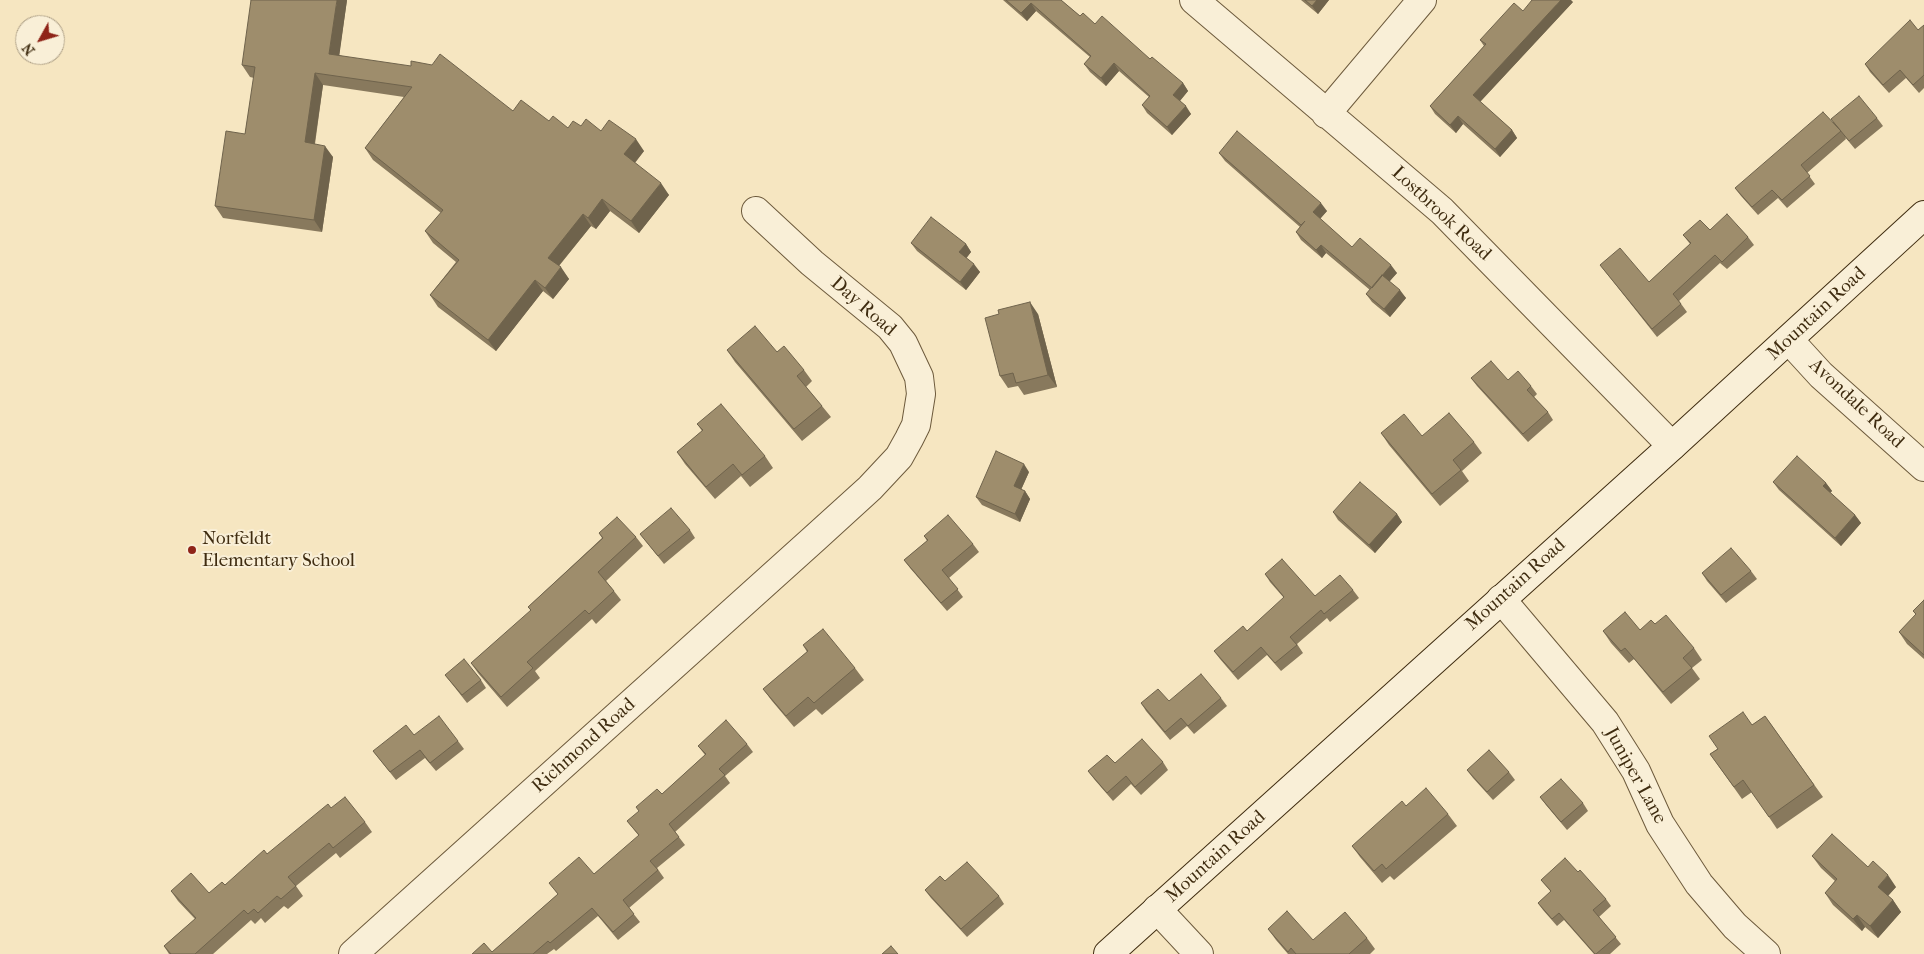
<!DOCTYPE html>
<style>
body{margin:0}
#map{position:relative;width:1924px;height:954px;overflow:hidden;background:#f6e6c1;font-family:"IM FELL French Canon",serif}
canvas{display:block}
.north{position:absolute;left:15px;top:15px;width:50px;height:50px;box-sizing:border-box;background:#f9efd7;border:1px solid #afa187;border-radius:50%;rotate:231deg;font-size:14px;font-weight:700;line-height:20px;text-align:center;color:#3f2c10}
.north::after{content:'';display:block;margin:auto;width:18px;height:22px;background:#8f2418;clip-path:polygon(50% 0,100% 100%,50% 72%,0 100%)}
</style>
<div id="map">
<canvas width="1924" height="954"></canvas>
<div class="north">N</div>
</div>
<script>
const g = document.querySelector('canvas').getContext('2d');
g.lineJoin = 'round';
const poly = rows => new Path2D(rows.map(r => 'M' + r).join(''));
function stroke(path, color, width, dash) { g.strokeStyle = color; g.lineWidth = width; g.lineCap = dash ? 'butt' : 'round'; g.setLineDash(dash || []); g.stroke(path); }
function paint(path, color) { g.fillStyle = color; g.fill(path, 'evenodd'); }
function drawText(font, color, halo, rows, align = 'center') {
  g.font = font + ' "IM FELL French Canon",serif'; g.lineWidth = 4; g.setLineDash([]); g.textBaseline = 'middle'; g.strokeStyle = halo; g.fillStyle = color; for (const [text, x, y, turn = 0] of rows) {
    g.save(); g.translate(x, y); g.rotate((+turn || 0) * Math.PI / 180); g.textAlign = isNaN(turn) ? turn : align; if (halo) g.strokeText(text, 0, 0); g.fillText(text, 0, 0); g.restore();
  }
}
const minor = poly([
 [1194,0,1442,211,1672,446],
 [1326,114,1422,0],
 [1789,340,1821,375,1924,467],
 [1501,599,1605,722,1636,771,1660,824,1699,884,1735,926,1766,954],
 [1157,909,1199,954],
 [353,954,815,538,870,488,899,457,909,439,916,425,921,394,919,377,903,343,890,327,812,263,756,211]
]);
const secondary = poly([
 [1108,954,1672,446,1924,215]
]);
const wall = poly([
 [347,0,339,55,568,128,581,126,601,131,644,151,635,163,669,195,639,233,610,211,596,229,591,226,559,266,569,279,553,299,543,291,496,351,438,307,430,295,456,262,433,243,425,231,441,213,373,160,365,148,404,97,323,85,315,144,333,157,322,232,223,218,215,206,245,134,254,78,250,77,242,65],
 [1003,0,1061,0,1080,16,1095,24,1150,59,1183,83,1188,91,1180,101,1191,114,1172,135,1147,113,1142,105,1149,97,1119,71,1106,86,1090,72,1084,64,1090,57,1036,11,1027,21],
 [1301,0,1329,0,1318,14],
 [1573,2,1480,102,1512,130,1517,138,1500,157,1463,124,1456,133,1435,114,1430,106,1484,46,1480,40,1523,11],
 [1924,25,1924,88,1919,93,1906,78,1889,93,1870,72,1865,64,1918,30],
 [1877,118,1883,126,1855,149,1845,137,1846,139,1807,173,1815,184,1787,208,1778,198,1758,215,1741,196,1735,188,1832,122],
 [1219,153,1327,211,1320,219,1352,247,1397,273,1389,281,1406,298,1390,317,1372,302,1366,294,1370,290,1326,253,1322,258,1301,240,1296,232,1300,227,1225,161],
 [1710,230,1748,237,1754,245,1727,269,1720,263,1679,301,1687,312,1657,337,1600,265,1649,282,1690,244,1683,235],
 [911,243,966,244,971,252,966,258,980,272,966,290,917,251],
 [1038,314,1057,387,1024,395,1018,386,1008,388,1000,376],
 [727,350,777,352,804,370,812,381,806,387,822,406,831,417,802,441,735,362],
 [1471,378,1508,380,1531,386,1537,394,1534,397,1548,412,1553,420,1528,442,1477,386],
 [697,424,765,456,773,468,750,487,741,476,715,499,685,464,677,452,702,431],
 [1381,433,1422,436,1474,442,1482,453,1462,471,1469,481,1440,506,1389,445],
 [1029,472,1021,490,1025,491,1030,499,1020,522,982,505,976,497],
 [1773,482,1826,483,1832,491,1830,493,1855,515,1861,523,1841,546,1779,490],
 [1333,512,1397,514,1402,522,1375,553,1338,520],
 [690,530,695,538,664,564,640,534],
 [599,533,636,537,643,546,606,581,614,591,621,600,596,624,592,619,535,671,540,678,507,707,478,673,471,663,531,611,528,607,602,538],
 [924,536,973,544,979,552,949,578,963,597,947,611,910,568,904,560,927,541],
 [1751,571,1757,579,1726,603,1707,581,1702,573],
 [1265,574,1315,596,1353,590,1359,598,1330,622,1327,618,1297,644,1303,653,1281,671,1267,655,1238,680,1220,659,1214,651,1247,631,1284,598,1270,582],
 [1924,600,1924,659,1907,644,1899,632,1916,615,1913,611],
 [1640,630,1694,648,1702,660,1692,668,1700,679,1671,704,1634,659,1629,663,1611,643,1603,631],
 [803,645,855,668,864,680,822,715,816,709,794,727,772,701,763,689,807,652],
 [445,675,481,680,486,688,467,703],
 [1221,698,1227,706,1194,734,1187,726,1170,740,1146,711,1141,703],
 [1765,716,1823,797,1777,829,1752,792,1742,799,1710,754],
 [414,735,458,741,464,749,436,771,425,758,396,780,373,751],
 [747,744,753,752,725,776,730,783,675,832,685,845,657,868,664,878,629,908,640,922,618,940,598,916,556,951,554,949,547,954,472,954,492,952,558,894,549,883,594,874,639,836,627,821,662,794,705,755,698,746],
 [1163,762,1168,770,1141,795,1131,784,1113,801,1094,779,1088,771,1115,763],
 [1467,770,1509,772,1515,780,1493,800,1473,778],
 [1540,797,1583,803,1588,811,1567,830,1546,805],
 [1406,806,1448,814,1457,826,1394,880,1390,876,1382,883,1360,857,1352,846],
 [331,808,365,822,372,832,340,858,336,853,296,886,303,896,288,909,284,906,265,923,261,918,255,924,251,920,213,954,169,954,164,946,195,919,178,901,171,891,209,893,225,885],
 [1812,856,1896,887,1888,896,1893,900,1901,912,1878,938,1865,927,1862,931,1833,905,1825,893,1835,881,1821,868],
 [1578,872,1606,899,1611,906,1599,917,1621,944,1610,954,1594,954,1564,920,1557,926,1543,910,1538,903,1551,892,1541,880],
 [945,881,999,896,1004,904,967,937,931,898,925,890],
 [1268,929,1313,940,1367,938,1375,949,1370,954,1288,954,1276,940]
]);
const shadedWall = poly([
 [337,0,347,0,338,65,329,54],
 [1317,0,1329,0,1318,14,1312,6],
 [1561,0,1571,0,1573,2,1479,103,1473,95],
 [1031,3,1036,11,1027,21,1021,13],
 [1114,63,1119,71,1106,86,1101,78],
 [315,73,323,85,313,154,305,142],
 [1183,83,1188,91,1178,103,1173,95],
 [1186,106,1191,114,1172,135,1167,127],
 [1458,116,1463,124,1456,133,1450,125],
 [1512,130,1517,138,1500,157,1495,149],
 [636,139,644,151,632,166,624,154],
 [325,146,333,157,322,232,314,220],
 [661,183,669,195,639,233,631,221],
 [602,199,610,211,596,229,588,218],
 [1321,203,1327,211,1319,220,1313,212],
 [583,214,591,226,556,269,548,258],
 [966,244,971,252,965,260,959,252],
 [1321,245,1326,253,1322,258,1316,250],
 [974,264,980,272,966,290,960,282],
 [1391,265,1397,273,1377,296,1372,288],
 [561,267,569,279,553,299,545,288],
 [535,280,543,291,496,351,488,340],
 [1400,290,1406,298,1390,317,1384,309],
 [1030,302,1038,314,1057,387,1048,375],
 [1024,464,1029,472,1019,494,1014,486],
 [1826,483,1832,491,1828,495,1823,486],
 [1025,491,1030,499,1020,522,1015,514],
 [1397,514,1402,522,1375,553,1369,545],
 [1855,515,1861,523,1841,546,1835,538],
 [1888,875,1896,887,1886,898,1878,887],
 [1893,900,1901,912,1878,938,1870,926],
 [1857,915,1865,927,1862,931,1853,919]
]);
const building = poly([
 [251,0,337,0,329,54,411,66,411,61,432,65,440,54,513,111,521,100,549,121,553,116,568,128,573,121,581,126,586,119,601,131,609,120,636,139,624,154,661,183,631,221,602,199,588,218,583,214,548,258,561,267,545,288,535,280,488,340,430,295,459,260,425,231,443,210,365,148,412,87,315,73,305,142,325,146,314,220,215,206,226,131,245,134,255,67,242,65,251,0],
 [1006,0,1061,0,1080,16,1083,13,1095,24,1102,16,1150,59,1152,57,1183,83,1173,95,1186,106,1167,127,1142,105,1150,96,1114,63,1101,78,1084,64,1091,56,1031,3,1021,13,1006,0],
 [1305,0,1317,0,1312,6,1305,0],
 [1532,0,1561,0,1473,95,1512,130,1495,149,1458,116,1450,125,1430,106,1486,44,1480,40,1514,3,1523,11,1532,0],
 [1910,20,1918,30,1924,25,1924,75,1913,85,1900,70,1883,85,1865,64,1910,20],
 [1859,96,1877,118,1849,141,1831,119,1859,96],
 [1823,112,1841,131,1801,165,1810,176,1782,200,1772,190,1752,207,1735,188,1823,112],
 [1237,131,1321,203,1313,212,1352,247,1360,238,1391,265,1372,288,1321,245,1316,250,1296,232,1305,221,1301,225,1219,153,1237,131],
 [1727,214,1748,237,1722,262,1715,255,1673,294,1681,304,1652,329,1600,265,1620,248,1649,282,1691,243,1683,235,1700,220,1710,230,1727,214],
 [931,217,966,244,959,252,974,264,960,282,911,243,931,217],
 [1382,275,1400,290,1384,309,1366,294,1382,275],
 [1030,302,1048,375,1016,383,1013,373,1000,376,985,318,999,314,998,310,1030,302],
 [755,326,777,352,784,346,804,370,797,376,822,406,794,429,727,350,755,326],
 [1491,361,1508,380,1518,371,1531,386,1527,390,1548,412,1523,434,1471,378,1491,361],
 [721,404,765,456,742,475,733,464,706,487,677,452,703,430,697,424,721,404],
 [1449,413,1474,442,1453,460,1461,470,1432,494,1381,433,1404,414,1422,436,1449,413],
 [996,451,1024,464,1014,486,1025,491,1015,514,976,497,996,451],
 [1797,456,1826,483,1823,486,1855,515,1835,538,1773,482,1797,456],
 [1360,482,1397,514,1369,545,1333,512,1360,482],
 [671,508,690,530,658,556,640,534,671,508],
 [948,515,973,544,942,570,958,589,941,603,904,560,928,540,924,536,948,515],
 [617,517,636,537,598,572,614,591,589,614,585,610,527,662,533,668,501,697,471,663,531,610,528,607,603,538,599,533,617,517],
 [1731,548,1751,571,1721,595,1702,573,1731,548],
 [1282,559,1315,596,1340,575,1353,590,1324,614,1321,610,1290,637,1297,645,1275,663,1261,647,1233,672,1214,651,1243,626,1247,631,1284,597,1265,574,1282,559],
 [1924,600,1924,655,1899,632,1916,614,1913,611,1924,600],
 [1625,612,1640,630,1651,620,1655,624,1666,615,1694,648,1683,658,1692,668,1663,692,1625,648,1621,651,1603,631,1625,612],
 [823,629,855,668,814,703,808,697,786,716,763,689,808,651,803,645,823,629],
 [464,659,481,680,462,695,445,675,464,659],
 [1201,674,1221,698,1188,726,1181,718,1165,732,1141,703,1158,689,1169,701,1201,674],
 [1743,712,1752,725,1765,716,1814,785,1769,817,1743,780,1734,787,1710,754,1718,749,1709,736,1743,712],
 [439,716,458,741,430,763,420,750,390,772,373,751,406,725,414,735,439,716],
 [726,720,747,744,719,769,725,775,669,824,679,837,650,861,658,870,623,900,634,914,613,932,592,908,550,943,548,941,533,954,472,954,484,943,492,952,558,894,549,883,579,857,594,874,639,835,627,821,639,811,636,807,657,789,662,794,706,754,698,746,726,720],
 [1142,739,1163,762,1135,787,1126,776,1107,793,1088,771,1107,755,1115,763,1142,739],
 [1489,750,1509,772,1487,792,1467,770,1489,750],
 [1561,779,1583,803,1561,822,1540,797,1561,779],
 [1426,788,1448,814,1386,869,1382,864,1374,871,1352,846,1402,801,1406,806,1426,788],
 [345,797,365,822,333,848,329,843,288,877,296,886,281,899,277,896,258,913,254,909,248,914,244,910,195,954,171,954,164,946,196,918,171,891,191,873,209,893,222,882,225,885,264,850,267,854,328,804,331,808,345,797],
 [1832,834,1868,867,1873,861,1888,875,1878,887,1893,900,1870,926,1857,915,1853,919,1825,893,1837,879,1812,856,1832,834],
 [1565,858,1578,872,1580,870,1606,899,1593,910,1616,937,1596,954,1595,954,1559,913,1552,919,1538,903,1551,891,1541,880,1565,858],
 [967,862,999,896,961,929,925,890,940,876,945,881,967,862],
 [1287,911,1313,940,1345,912,1367,938,1349,954,1296,954,1291,948,1288,952,1268,929,1287,911],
 [891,946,898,954,882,954,891,946]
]);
const markers = [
 [192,550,5,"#8f2418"]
];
const streetNames = [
 ["Lostbrook Road",1441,214,43],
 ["Day Road",863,307,41],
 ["Mountain Road",1817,314,-43],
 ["Avondale Road",1856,404,43],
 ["Mountain Road",1516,585,-42],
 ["Richmond Road",584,746,-42],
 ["Juniper Lane",1635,776,61],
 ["Mountain Road",1216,857,-42]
];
const poiNames = [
 ["Norfeldt",202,539],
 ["Elementary School",202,561]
];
stroke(minor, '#6d5a3c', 30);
stroke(secondary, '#3f2c10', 30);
stroke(minor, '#f9efd7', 28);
stroke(secondary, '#f9efd7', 28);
paint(wall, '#88795d');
paint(shadedWall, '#6f634c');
paint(building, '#9e8d6c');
stroke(building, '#6f634c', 1);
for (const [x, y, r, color] of markers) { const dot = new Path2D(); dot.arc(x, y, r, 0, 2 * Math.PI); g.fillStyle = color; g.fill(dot); stroke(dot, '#f9efd7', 2); }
drawText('19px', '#3f2c10', '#f9efd7', streetNames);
drawText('19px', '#3f2c10', '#f9efd7', poiNames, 'left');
</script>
